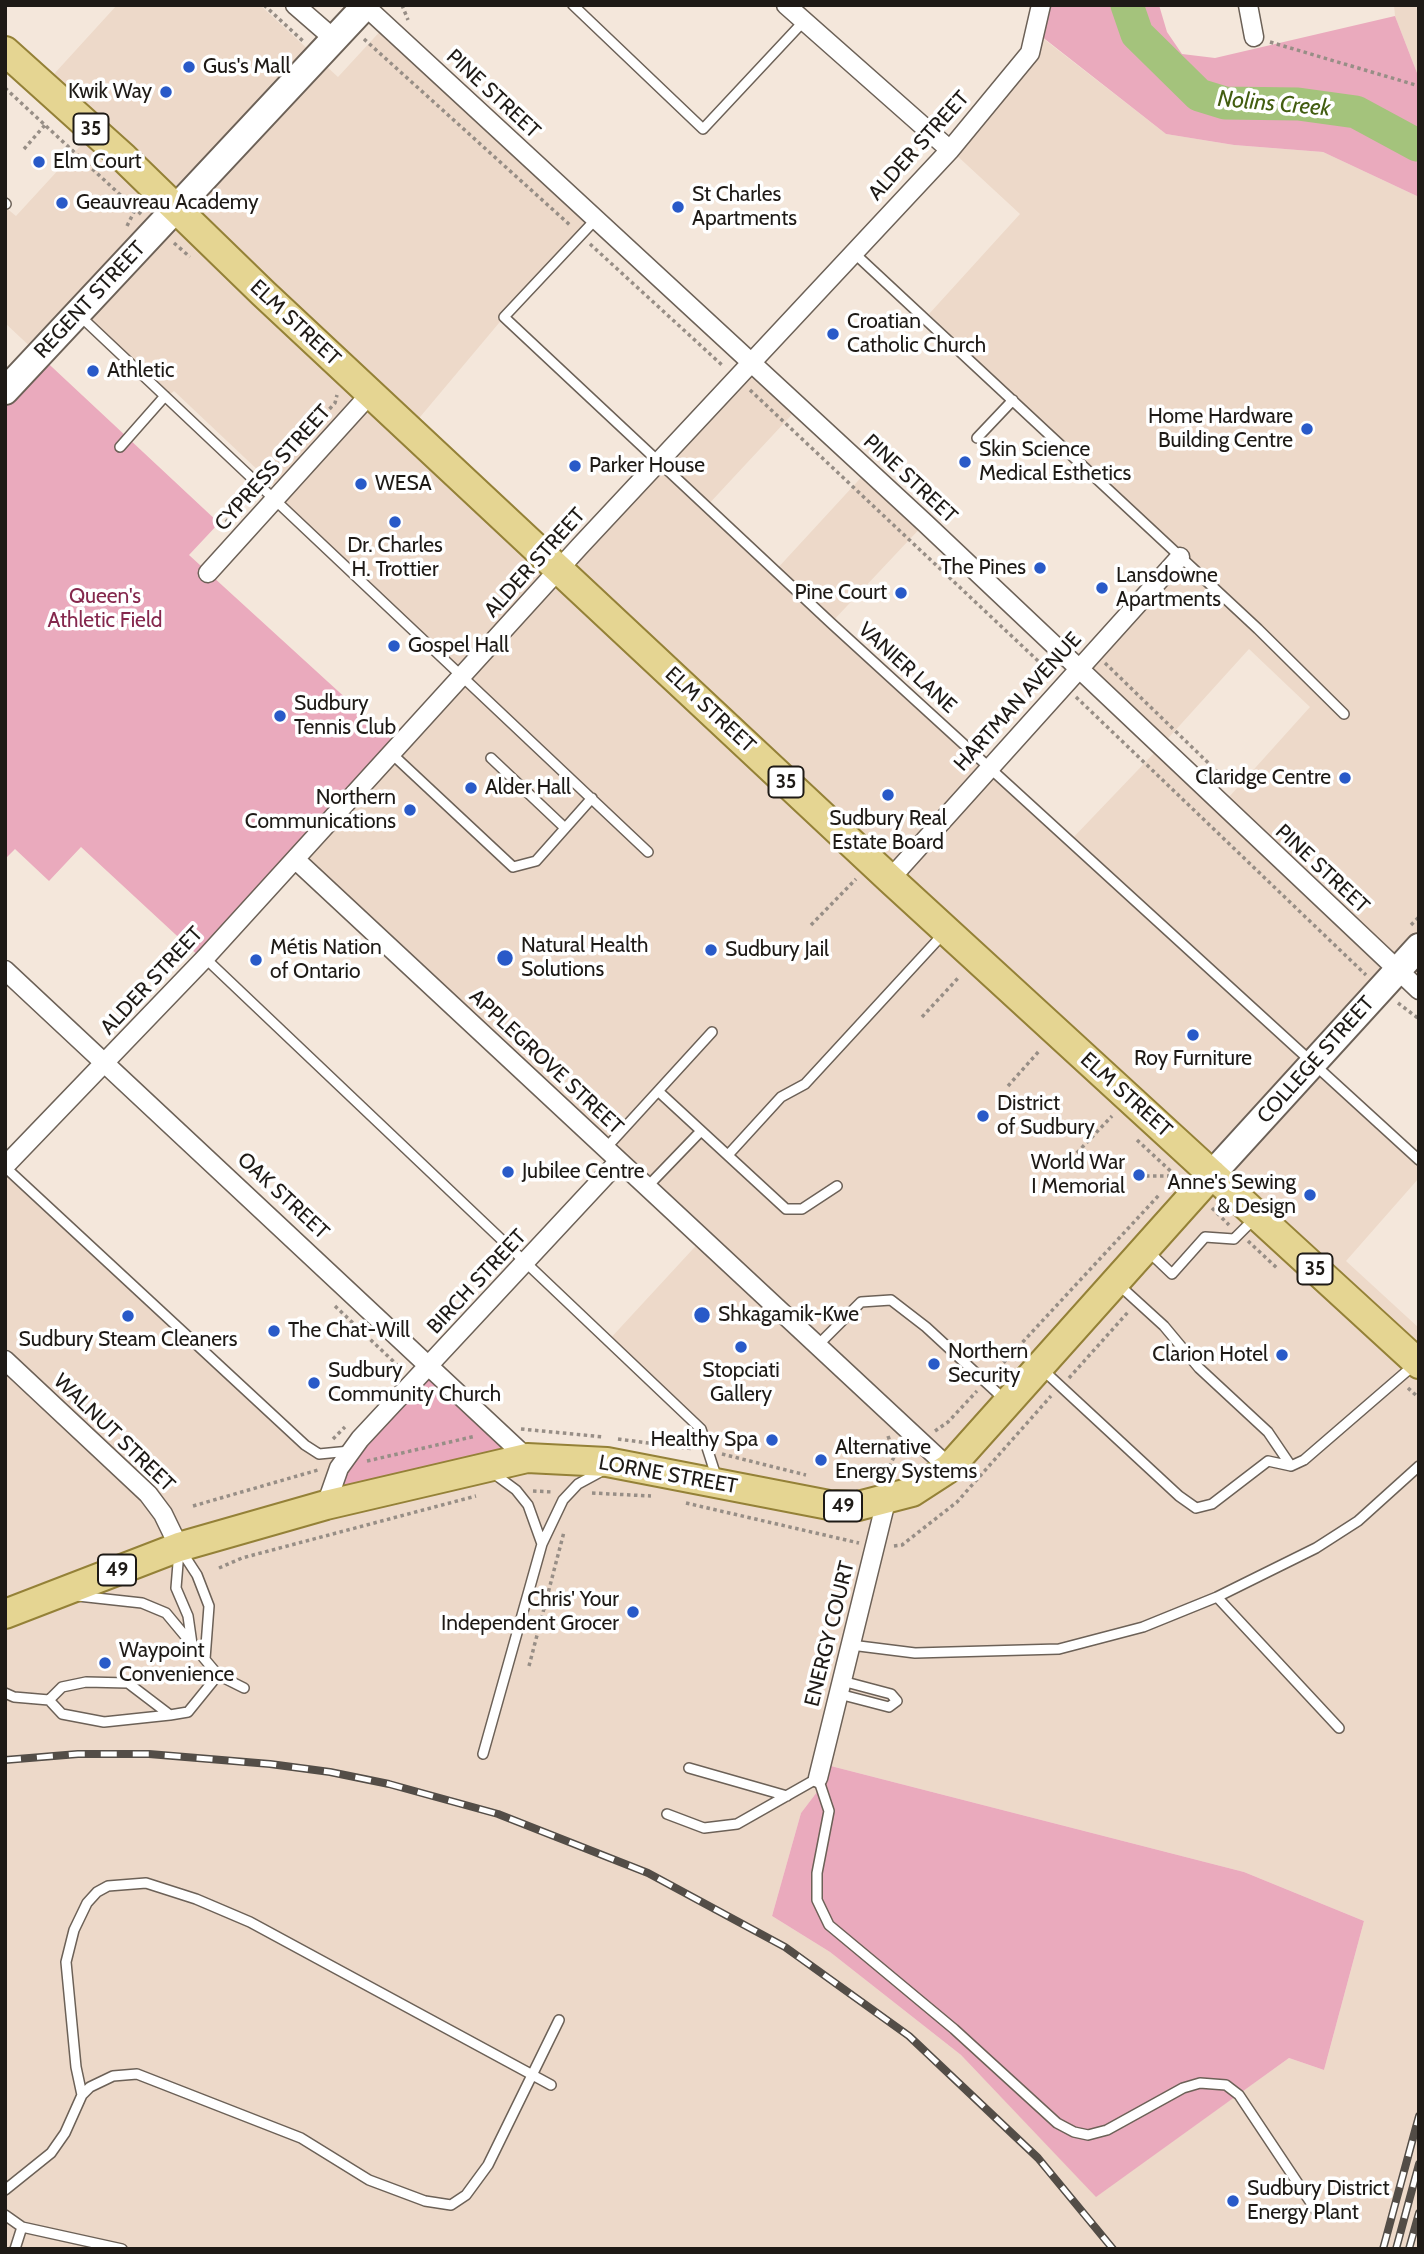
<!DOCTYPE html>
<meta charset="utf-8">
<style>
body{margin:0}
#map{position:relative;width:1424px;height:2254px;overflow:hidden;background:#f4e7db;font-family:Cabin,sans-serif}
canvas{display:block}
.frame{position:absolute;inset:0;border:7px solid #1e1a16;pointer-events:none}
</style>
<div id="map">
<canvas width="1424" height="2254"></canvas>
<div class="frame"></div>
</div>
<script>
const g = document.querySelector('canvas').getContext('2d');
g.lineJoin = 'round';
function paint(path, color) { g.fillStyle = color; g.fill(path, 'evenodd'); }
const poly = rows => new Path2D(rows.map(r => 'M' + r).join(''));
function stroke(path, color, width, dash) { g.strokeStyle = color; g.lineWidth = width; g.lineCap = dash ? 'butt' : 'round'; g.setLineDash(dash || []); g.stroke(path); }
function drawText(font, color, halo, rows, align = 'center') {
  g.font = font + ' Cabin,sans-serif'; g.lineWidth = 7; g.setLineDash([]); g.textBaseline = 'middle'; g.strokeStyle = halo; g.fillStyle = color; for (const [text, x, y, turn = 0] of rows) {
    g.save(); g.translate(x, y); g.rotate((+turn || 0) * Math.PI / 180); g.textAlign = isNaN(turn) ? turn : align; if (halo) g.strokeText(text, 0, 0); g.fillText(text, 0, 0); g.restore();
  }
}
const built = poly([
 [117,5,260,5,338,77,385,26,595,220,504,317,410,429,370,391,280,491,174,391,168,396,77,311,37,353,5,323,5,207,16,216,95,130,44,85],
 [1394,5,1419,5,1419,78,1395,16],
 [1040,36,1166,134,1234,145,1323,152,1419,197,1419,986,1397,967,1310,1063,1419,1164,1419,1178,1346,1261,1419,1328,1419,2249,5,2249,5,1168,306,1445,319,1452,352,1450,340,1469,328,1506,528,1460,607,1463,720,1482,702,1429,608,1341,704,1237,296,858,396,744,403,745,466,675,277,500,371,396,560,572,749,362,799,407,706,507,775,571,868,470,925,523,831,623,991,768,887,881,1208,1173,948,1466,912,1491,884,1503,817,1778,817,1792,801,1813,772,1916,830,1952,961,2055,1096,2196,1289,2058,1324,2070,1364,1921,1244,1872,823,1764,887,1502,913,1494,950,1470,1215,1174,894,878,991,771,1069,842,1158,749,1220,807,1310,707,1249,649,1162,745,1081,669,1184,557,929,314,1020,214,953,152,1034,57]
]);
const green = poly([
 [1042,5,1159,5,1167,32,1182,54,1215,58,1395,16,1419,78,1419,197,1323,152,1234,145,1166,134,1041,36],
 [37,353,219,523,189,555,396,744,202,959,81,847,49,881,15,849,5,859,5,393],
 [432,1366,527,1456,327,1506,340,1469],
 [823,1764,1244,1872,1364,1921,1324,2070,1289,2058,1096,2197,961,2055,830,1952,772,1916,801,1813,817,1792]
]);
const river = poly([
 [1127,5,1137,34,1199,95,1225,103,1298,104,1356,112,1417,145]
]);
const path = poly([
 [264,5,304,42],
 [402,5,408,20],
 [364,39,571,226],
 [1270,42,1419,86],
 [5,88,142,215],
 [24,149,45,125],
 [127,226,136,208],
 [174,243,190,257],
 [590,244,723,366],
 [750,390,1053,675],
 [268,476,335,403,337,395],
 [221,527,251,495],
 [1105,663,1228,782],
 [1076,697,1366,975],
 [811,925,856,879],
 [1411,925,1419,917],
 [1398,1003,1419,1019],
 [922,1017,960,976],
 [1008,1086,1040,1050],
 [1137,1140,1177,1177],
 [1072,1158,1112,1116],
 [1146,1176,1175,1176],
 [1212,1208,1229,1225],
 [1248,1241,1278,1269],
 [335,1306,393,1361,397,1365,396,1373],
 [994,1373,1160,1194],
 [1069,1378,1129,1311],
 [1408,1388,1419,1398],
 [521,1429,604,1437],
 [935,1431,948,1422,977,1391],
 [888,1436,895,1455],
 [333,1439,345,1427],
 [618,1439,694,1449],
 [722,1454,806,1475],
 [367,1461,476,1436],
 [871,1477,889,1467,895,1455,904,1450],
 [533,1491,553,1492],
 [592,1493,651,1496],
 [686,1503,859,1543],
 [193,1506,318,1470],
 [894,1546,902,1545,957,1502,1051,1396],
 [219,1568,242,1558,476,1496],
 [529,1666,564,1532]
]);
const lane = poly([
 [573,5,703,129,804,21],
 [5,203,6,204],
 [596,219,504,317,831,623,1419,1160],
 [853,252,1258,629,1344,714],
 [79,315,648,852],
 [977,438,1013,400],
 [120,447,165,396],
 [392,754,513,867,536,861,592,798],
 [491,758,565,828],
 [205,958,701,1429,717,1479],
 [658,1091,786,1209,802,1209,837,1186],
 [606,1148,712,1032],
 [728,1155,781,1097,805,1084,945,932],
 [5,1167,305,1445,319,1454,350,1451],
 [647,1187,701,1131],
 [1149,1252,1172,1274,1205,1237,1234,1239,1255,1218],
 [1119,1285,1164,1326,1199,1368,1268,1432,1291,1466],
 [817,1346,861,1302,891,1300,926,1327,1004,1399],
 [1043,1370,1179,1496,1196,1508,1212,1504,1268,1461,1291,1466,1304,1460,1414,1365],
 [493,1473,516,1490,528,1505,542,1544],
 [179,1551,176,1588,188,1616,192,1644,218,1675,244,1688],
 [182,1552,197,1575,209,1606,205,1659],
 [78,1596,142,1603,166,1613,191,1643],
 [1217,1597,1316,1548,1358,1521,1419,1466],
 [851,1645,915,1653,1059,1649,1143,1627,1217,1597,1339,1728],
 [5,1693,14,1697,49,1700],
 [839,1694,889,1707,897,1701,891,1694,842,1681],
 [170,1715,128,1683,86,1682,62,1687,49,1700,62,1714,104,1722,170,1715,188,1712,218,1675],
 [483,1754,542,1544,563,1500,578,1484,602,1471],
 [689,1768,787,1796],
 [667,1814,704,1828,737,1824,818,1778,829,1811,817,1873,817,1900,829,1925,954,2029,1057,2123,1074,2132,1088,2135,1107,2130,1183,2088,1200,2083,1226,2085,1239,2095,1317,2212],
 [82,2095,76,2067,66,1962,74,1930,87,1903,97,1892,108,1886,146,1883,196,1899,250,1922,551,2085],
 [5,2190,51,2153,65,2133,82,2095,90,2087,113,2076,137,2074,301,2138,369,2180,425,2201,451,2205,466,2195,488,2165,559,2020],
 [5,2215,22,2227,122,2249],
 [15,2249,22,2227]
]);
const street = poly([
 [295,5,333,38],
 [786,5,950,150],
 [1248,5,1254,37],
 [365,6,925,523,1419,990],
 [208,573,371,393],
 [296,860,949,1468],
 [890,879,1180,557],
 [5,970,527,1458],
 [5,1166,205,958,580,546,950,150,1030,53,1041,5],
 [5,1360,148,1494,163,1514,179,1547],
 [326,1505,339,1468,360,1439,619,1161],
 [818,1778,886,1501]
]);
const secondary = poly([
 [5,391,366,5],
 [1212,1174,1419,947]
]);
const primary = poly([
 [5,51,124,158,263,293,890,879,1419,1364],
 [5,1614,179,1547,326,1505,527,1458,607,1462,829,1505,858,1506,912,1492,949,1468,1212,1174]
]);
const rail = poly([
 [5,1760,78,1754,149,1754,270,1764,330,1772,389,1784,498,1814,648,1873,785,1947,909,2036,1038,2158,1113,2249],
 [1383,2249,1419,2116],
 [1396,2249,1419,2164],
 [1409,2249,1419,2213]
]);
const markers = [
 [189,67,7,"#295ac8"],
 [166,92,7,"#295ac8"],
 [39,162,7,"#295ac8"],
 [62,203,7,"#295ac8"],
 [678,207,7,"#295ac8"],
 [833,334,7,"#295ac8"],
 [93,371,7,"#295ac8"],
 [1307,429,7,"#295ac8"],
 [965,462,7,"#295ac8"],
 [575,466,7,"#295ac8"],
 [361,484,7,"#295ac8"],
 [395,522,7,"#295ac8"],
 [1040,568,7,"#295ac8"],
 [1102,588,7,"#295ac8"],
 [901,593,7,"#295ac8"],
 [394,646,7,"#295ac8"],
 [280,716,7,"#295ac8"],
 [1345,778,7,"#295ac8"],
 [471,788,7,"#295ac8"],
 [888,795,7,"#295ac8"],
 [410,810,7,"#295ac8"],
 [711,950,7,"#295ac8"],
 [505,958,9,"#295ac8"],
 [256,960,7,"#295ac8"],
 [1193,1035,7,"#295ac8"],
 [983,1116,7,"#295ac8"],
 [508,1172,7,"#295ac8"],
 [1139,1175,7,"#295ac8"],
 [1310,1195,7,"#295ac8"],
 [702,1315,9,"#295ac8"],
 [128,1316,7,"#295ac8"],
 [274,1331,7,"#295ac8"],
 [741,1347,7,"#295ac8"],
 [1282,1355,7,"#295ac8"],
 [934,1364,7,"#295ac8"],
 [314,1383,7,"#295ac8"],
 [772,1440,7,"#295ac8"],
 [821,1460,7,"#295ac8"],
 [633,1612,7,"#295ac8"],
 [105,1663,7,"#295ac8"],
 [1233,2201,7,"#295ac8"]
];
const shields = [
 [91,129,35],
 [786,782,35],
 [1315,1269,35],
 [843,1506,38],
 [117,1570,38]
];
const shieldNames = [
 ["35",91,129],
 ["35",786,782],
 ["35",1315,1269],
 ["49",843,1506],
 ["49",117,1570]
];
const poiNames = [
 ["Gus's Mall",203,67],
 ["Kwik Way",152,92,"right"],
 ["Elm Court",53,162],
 ["St Charles",692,195],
 ["Apartments",692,219],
 ["Geauvreau Academy",76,203],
 ["Croatian",847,322],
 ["Catholic Church",847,346],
 ["Athletic",107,371],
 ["Home Hardware",1293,417,"right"],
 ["Building Centre",1293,441,"right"],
 ["Skin Science",979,450],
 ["Medical Esthetics",979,474],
 ["Parker House",589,466],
 ["WESA",375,484],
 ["Dr. Charles",395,546,"center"],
 ["H. Trottier",395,570,"center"],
 ["The Pines",1026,568,"right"],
 ["Lansdowne",1116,576],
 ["Apartments",1116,600],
 ["Pine Court",887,593,"right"],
 ["Gospel Hall",408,646],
 ["Sudbury",294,704],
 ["Tennis Club",294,728],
 ["Claridge Centre",1331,778,"right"],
 ["Alder Hall",485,788],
 ["Northern",396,798,"right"],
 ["Communications",396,822,"right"],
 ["Sudbury Real",888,819,"center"],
 ["Estate Board",888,843,"center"],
 ["Natural Health",521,946],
 ["Solutions",521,970],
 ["Métis Nation",270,948],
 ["of Ontario",270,972],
 ["Sudbury Jail",725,950],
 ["Roy Furniture",1193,1059,"center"],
 ["District",997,1104],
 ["of Sudbury",997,1128],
 ["World War",1125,1163,"right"],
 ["I Memorial",1125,1187,"right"],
 ["Jubilee Centre",522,1172],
 ["Anne's Sewing",1296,1183,"right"],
 ["& Design",1296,1207,"right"],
 ["Shkagamik-Kwe",718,1315],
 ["The Chat-Will",288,1331],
 ["Sudbury Steam Cleaners",128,1340,"center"],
 ["Northern",948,1352],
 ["Security",948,1376],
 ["Clarion Hotel",1268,1355,"right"],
 ["Sudbury",328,1371],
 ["Community Church",328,1395],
 ["Stopciati",741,1371,"center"],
 ["Gallery",741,1395,"center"],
 ["Healthy Spa",758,1440,"right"],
 ["Alternative",835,1448],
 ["Energy Systems",835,1472],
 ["Chris' Your",619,1600,"right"],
 ["Independent Grocer",619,1624,"right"],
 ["Waypoint",119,1651],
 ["Convenience",119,1675],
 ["Sudbury District",1247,2189],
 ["Energy Plant",1247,2213]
];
const streetNames = [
 ["PINE STREET",493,94,43],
 ["ALDER STREET",919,146,-48],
 ["REGENT STREET",90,300,-47],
 ["ELM STREET",295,323,43],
 ["CYPRESS STREET",273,468,-48],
 ["PINE STREET",910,479,43],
 ["ALDER STREET",535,563,-48],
 ["VANIER LANE",907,668,42],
 ["HARTMAN AVENUE",1018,702,-48],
 ["ELM STREET",710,710,43],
 ["PINE STREET",1322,869,43],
 ["ALDER STREET",152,981,-47],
 ["COLLEGE STREET",1316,1060,-48],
 ["APPLEGROVE STREET",546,1062,43],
 ["ELM STREET",1126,1095,42],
 ["OAK STREET",283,1196,43],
 ["BIRCH STREET",477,1282,-47],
 ["WALNUT STREET",114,1433,44],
 ["LORNE STREET",668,1475,10],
 ["ENERGY COURT",830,1634,-76]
];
const parkNames = [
 ["Queen's",105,597],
 ["Athletic Field",105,621]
];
const waterNames = [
 ["Nolins Creek",1274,104,5]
];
paint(built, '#edd9c9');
paint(green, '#eaaabd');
stroke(river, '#a4c37c', 33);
stroke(lane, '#6c6157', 12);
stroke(street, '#6c6157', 21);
stroke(secondary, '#6c6157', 30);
stroke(primary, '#948137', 32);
stroke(path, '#978e86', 3.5, [3.5, 3.5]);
stroke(lane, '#fff', 9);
stroke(street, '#fff', 18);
stroke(secondary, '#fff', 26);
stroke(primary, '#e5d592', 28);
stroke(rail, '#534d47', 8);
stroke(rail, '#fff', 5, [16]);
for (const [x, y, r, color] of markers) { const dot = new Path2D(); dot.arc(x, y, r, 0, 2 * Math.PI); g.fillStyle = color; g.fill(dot); stroke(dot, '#fff', 2.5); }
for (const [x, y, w] of shields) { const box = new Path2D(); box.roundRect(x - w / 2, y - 15.5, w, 31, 5); g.fillStyle = '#fff'; g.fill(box); stroke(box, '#1e1a16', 2); }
drawText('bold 19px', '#1e1a16', null, shieldNames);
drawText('21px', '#1e1a16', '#fff', poiNames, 'left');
drawText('21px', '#1e1a16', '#fff', streetNames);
drawText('21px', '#85284d', '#fff', parkNames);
drawText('italic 23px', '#425d10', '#fff', waterNames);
</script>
